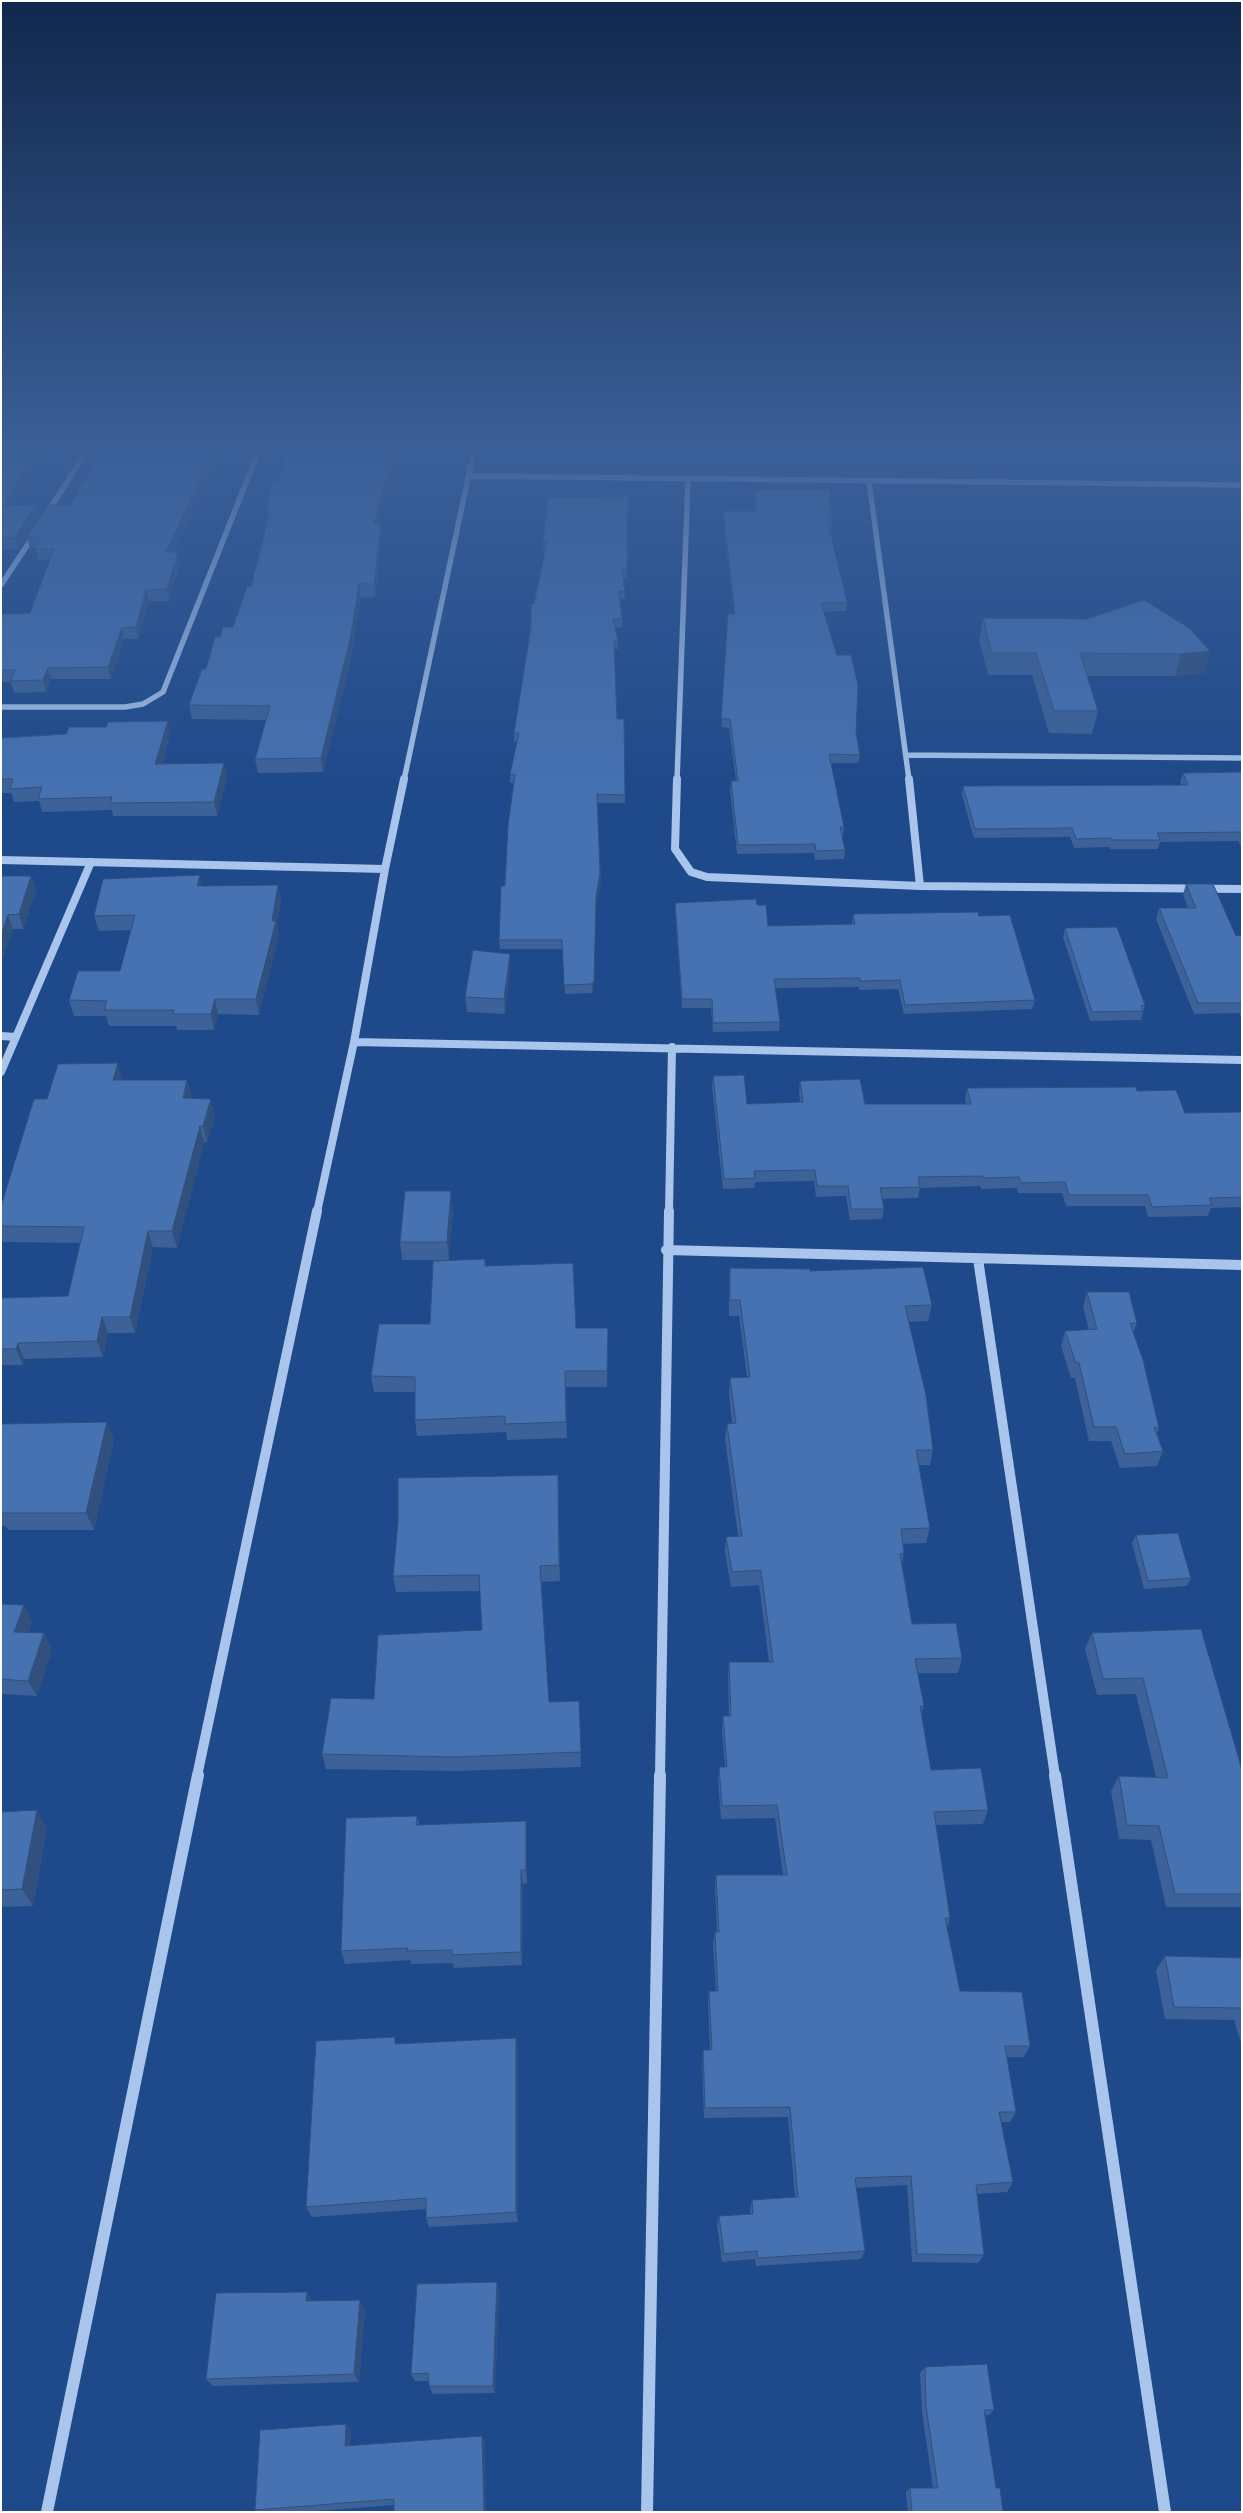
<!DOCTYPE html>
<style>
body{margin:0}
#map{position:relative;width:1243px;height:2513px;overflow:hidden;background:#1e498a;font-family:"Varela Round",sans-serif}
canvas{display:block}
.frame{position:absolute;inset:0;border:2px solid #fff;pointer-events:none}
</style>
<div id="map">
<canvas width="1243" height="2513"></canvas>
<div class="frame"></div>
</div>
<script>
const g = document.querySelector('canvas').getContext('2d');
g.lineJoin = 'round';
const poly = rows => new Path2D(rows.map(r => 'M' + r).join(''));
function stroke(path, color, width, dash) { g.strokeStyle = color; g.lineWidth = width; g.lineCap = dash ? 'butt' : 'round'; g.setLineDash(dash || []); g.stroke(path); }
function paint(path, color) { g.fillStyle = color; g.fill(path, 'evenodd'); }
const minorFar3 = poly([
 [469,476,1242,485],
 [869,481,909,780],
 [46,515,87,450],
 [1,585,34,535],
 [1,707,125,707,143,704,163,692,259,450],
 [906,755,1242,758],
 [404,780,474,450],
 [677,780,688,479]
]);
const minorFar2 = poly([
 [677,779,675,849,691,872,707,877,920,886,1242,889],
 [909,779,920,886],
 [1,860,385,869],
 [1,1036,16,1037],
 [354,1042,1242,1060],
 [1,1072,91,862],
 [317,1212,354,1042,385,869,404,779],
 [669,1212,672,1047]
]);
const minorFar1 = poly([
 [666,1250,1242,1265],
 [978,1259,1055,1776],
 [197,1776,317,1211],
 [660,1776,669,1211]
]);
const minor = poly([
 [1055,1775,1165,2512],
 [47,2512,198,1775],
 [647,2512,660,1775]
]);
const wall = poly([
 [1,450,43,450,12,505,36,505,39,516,18,549,1,550],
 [100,450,227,450,219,466,212,466,209,478,205,478,202,491,174,552,178,552,180,563,169,601,149,601,138,639,124,639,111,679,51,679,46,692,14,693,11,682,1,682,1,614,30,613,50,560,38,560,35,548,30,549,27,537,71,505,86,480],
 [395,465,379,523,381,523,382,536,375,597,360,598,353,649,323,772,258,773,255,759,266,720,192,719,189,705,220,637,233,627,251,587,268,517,267,507,279,481],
 [755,490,832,519,832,527,829,527,847,602,846,611,823,612,856,733,860,755,858,763,831,763,844,827,843,836,842,836,845,850,844,859,815,860,814,853,737,854,730,790,731,781,736,781,729,728,721,727,734,614,723,519,723,511,755,511,754,498],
 [628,496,627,578,623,578,625,599,620,599,622,619,622,627,615,628,618,641,618,649,614,649,617,719,624,719,625,803,597,803,601,882,596,906,594,992,592,993,565,994,563,949,500,949,499,940,514,783,510,783,510,774,517,742,514,742,514,733,534,604,545,550,543,550,543,541],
 [983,618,1087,619,1210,651,1204,673,1175,676,1087,676,1098,711,1092,734,1049,733,1032,675,988,675,979,640],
 [66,734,170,734,162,764,227,777,217,816,113,816,112,810,42,812,39,801,14,802,11,793,1,793,1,738],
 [1242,772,1242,848,1238,841,1160,842,1158,849,1110,849,1109,847,1074,848,1070,837,974,838,962,795,963,786,1182,785,1180,782,1183,773],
 [1,876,31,876,36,890,23,929,13,929,1,963],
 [1186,884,1236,936,1242,935,1242,1020,1239,1013,1194,1014,1156,919,1159,908,1188,908,1183,894],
 [202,886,281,900,277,926,279,936,259,1015,218,1014,214,1030,177,1030,176,1026,109,1026,106,1016,74,1016,69,1000,120,971,131,930,99,931,94,916],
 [675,903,757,905,768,926,852,924,853,914,979,916,1035,1000,1032,1009,904,1014,898,989,859,990,859,987,775,988,780,1022,779,1031,713,1032,711,1008,682,1008,675,912],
 [1065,928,1145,1005,1141,1020,1090,1021,1063,937],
 [510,970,505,1014,467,1012,465,997],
 [713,1076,747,1104,800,1102,799,1092,800,1081,865,1104,966,1104,965,1099,967,1088,1137,1091,1185,1113,1242,1112,1242,1207,1211,1208,1208,1216,1148,1217,1145,1206,1066,1206,1062,1193,1018,1193,1017,1188,981,1189,980,1186,920,1188,918,1198,882,1199,884,1209,882,1219,850,1220,846,1196,816,1197,814,1181,755,1182,754,1188,723,1189,712,1086],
 [122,1080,187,1080,192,1097,191,1099,215,1116,207,1142,204,1142,177,1248,153,1247,135,1333,108,1333,103,1357,24,1359,23,1365,1,1365,1,1298,68,1296,80,1243,2,1242,1,1241,1,1206,47,1099],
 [453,1209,449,1260,402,1260,400,1242],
 [485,1259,486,1266,576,1328,608,1328,607,1387,566,1387,567,1438,507,1440,506,1432,417,1436,415,1420,415,1392,374,1392,371,1376,430,1324],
 [730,1268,810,1271,932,1305,928,1321,908,1322,933,1450,930,1465,919,1465,930,1528,926,1543,903,1544,904,1553,902,1564,912,1624,962,1658,958,1673,918,1673,924,1706,921,1715,931,1770,988,1810,983,1824,936,1825,950,1918,947,1928,960,1991,1030,2046,1024,2057,1007,2057,1016,2112,1010,2122,1001,2122,1013,2182,1007,2192,977,2194,984,2255,978,2263,912,2262,907,2185,856,2188,865,2251,861,2259,756,2266,755,2259,722,2262,717,2225,719,2216,750,2215,750,2210,752,2200,795,2197,788,2117,704,2118,702,2061,703,2050,710,2050,708,2002,709,1991,716,1991,713,1944,715,1932,717,1932,715,1888,716,1875,783,1875,775,1818,721,1819,718,1781,719,1767,725,1767,722,1730,723,1716,729,1716,728,1676,729,1662,769,1662,759,1585,731,1587,725,1552,726,1537,738,1536,725,1439,727,1424,732,1423,729,1394,730,1378,747,1377,739,1316,729,1316,729,1284],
 [1087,1292,1137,1323,1133,1333,1159,1428,1157,1433,1163,1451,1157,1466,1120,1468,1111,1441,1089,1441,1075,1378,1071,1378,1061,1346,1065,1331,1089,1330,1083,1307],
 [1,1424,114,1439,94,1530,8,1530,6,1526,1,1526],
 [558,1475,560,1581,541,1582,549,1702,579,1701,581,1767,456,1771,326,1769,322,1754,374,1699,482,1630,480,1591,396,1592,393,1576],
 [1136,1535,1191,1578,1187,1586,1144,1589,1132,1543],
 [1,1604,32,1621,28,1633,44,1633,52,1649,37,1696,1,1694],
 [1201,1629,1242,1770,1242,1907,1166,1907,1151,1840,1119,1839,1111,1791,1119,1776,1156,1777,1136,1694,1097,1695,1085,1649,1092,1633],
 [1,1812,47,1828,33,1906,1,1907],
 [417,1816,419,1825,527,1834,527,1883,523,1884,522,1965,454,1968,453,1963,411,1964,410,1960,345,1964,341,1951],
 [1165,1956,1242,1958,1242,2046,1234,2020,1165,2019,1156,1970],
 [516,2038,518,2050,518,2222,429,2227,426,2218,426,2209,312,2217,306,2207,397,2044],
 [499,2291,495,2393,433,2394,429,2386,429,2381,415,2381,411,2374],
 [307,2292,312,2301,365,2309,359,2382,213,2386,206,2379],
 [925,2367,994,2410,989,2415,984,2415,996,2488,1003,2512,908,2512,906,2492,910,2488,933,2488,922,2412,920,2373],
 [346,2424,351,2430,350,2446,482,2436,485,2442,394,2505,305,2512,257,2512,255,2510]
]);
const shadedWall = poly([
 [35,450,43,450,6,517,3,506],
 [220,450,227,450,219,466,217,455],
 [394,450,396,450,395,465,376,536,374,523],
 [210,455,212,466,209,478,207,467],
 [203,467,205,478,202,491,168,563,166,552],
 [36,505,39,516,18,549,15,538],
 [381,523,382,536,375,597,374,584],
 [178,552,180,563,169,601,167,589],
 [359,584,360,598,353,649,323,772,321,758],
 [146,590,149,601,138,639,136,627],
 [122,628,124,639,111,679,108,667],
 [1210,651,1204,673,1175,676,1181,654],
 [48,668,51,679,46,692,43,680],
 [168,721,170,734,158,777,155,764],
 [224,763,227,777,217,816,214,802],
 [600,873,601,882,596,906,594,992,592,993,596,897],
 [200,875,203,891,197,886],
 [31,876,36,890,23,929,19,914],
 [278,885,281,900,277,926,279,936,259,1015,256,999,272,921],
 [8,915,13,929,1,963,1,935],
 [510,954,510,970,505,1014,504,999],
 [215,999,218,1014,214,1030,211,1014],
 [118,1063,122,1080,113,1080],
 [187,1080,192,1097,187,1115,183,1098],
 [211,1099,215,1116,207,1142,203,1126],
 [200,1126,204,1142,177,1248,172,1231],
 [451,1191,453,1209,449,1260,447,1242],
 [148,1231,153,1247,135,1333,130,1317],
 [102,1317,108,1333,103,1357,97,1341],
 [18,1343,24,1359,23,1365,16,1349],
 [107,1422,114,1439,94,1530,86,1513],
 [558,1475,558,1492,560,1581,559,1565],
 [24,1605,32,1621,22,1647,14,1632],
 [44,1633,52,1649,37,1696,28,1681],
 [37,1810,47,1828,33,1906,22,1889],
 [526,1821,527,1834,527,1883,526,1870],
 [521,1870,523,1884,522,1965,521,1952],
 [516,2038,518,2050,518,2222,516,2212],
 [497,2282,499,2291,495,2393,493,2386],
 [307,2292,312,2300,312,2310,306,2301],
 [360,2300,365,2309,359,2382,354,2374],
 [346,2424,351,2430,350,2453,345,2446],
 [482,2436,485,2442,486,2512,484,2512]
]);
const building = poly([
 [1,450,35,450,3,506,36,505,15,538,1,539,1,450],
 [100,450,220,450,217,455,210,455,207,467,203,467,200,480,166,552,178,552,167,589,146,590,136,627,122,628,108,667,48,668,43,680,11,681,15,670,1,670,1,614,30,613,54,549,35,549,41,537,27,537,48,505,71,505,83,480,86,480,100,450],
 [286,450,394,450,374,523,381,523,374,584,359,584,351,635,321,758,255,759,270,706,189,705,202,669,206,669,215,637,220,637,223,627,233,627,247,587,251,587,271,507,267,507,272,481,279,481,286,450],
 [829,489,832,519,827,519,847,602,821,603,837,655,851,655,858,685,856,733,860,755,829,754,844,827,840,827,845,850,816,851,815,844,738,845,731,781,738,781,730,719,721,719,728,614,735,614,723,511,756,511,755,490,829,489],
 [628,496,627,570,622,570,625,591,619,591,622,619,613,619,618,641,614,641,617,719,624,719,625,795,597,794,600,873,596,897,594,982,591,984,564,985,562,940,499,940,501,886,505,886,508,825,515,775,510,774,519,733,514,733,531,627,531,604,534,604,547,541,543,541,548,498,628,496],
 [1144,600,1189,628,1210,651,1181,654,1080,653,1098,711,1054,711,1036,653,992,653,983,618,1087,619,1144,600],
 [168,721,155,764,224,763,214,802,110,803,112,797,38,799,42,787,10,789,13,779,1,779,1,738,66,734,69,727,106,727,108,722,168,721],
 [1242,772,1242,833,1241,832,1157,833,1160,840,1112,840,1111,838,1076,839,1072,828,975,829,963,786,1188,785,1183,773,1242,772],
 [200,875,197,886,278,885,272,921,276,921,256,999,215,999,211,1014,173,1014,174,1010,104,1010,107,1001,69,1000,78,971,120,971,135,915,94,916,103,879,200,875],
 [1,876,31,876,19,914,8,915,1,935,1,876],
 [1186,884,1213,884,1236,936,1242,935,1242,1003,1198,1003,1159,908,1196,908,1186,884],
 [756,899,757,905,766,905,768,926,855,924,853,914,978,912,979,916,1010,915,1035,1000,905,1005,900,980,860,981,860,978,774,979,780,1022,713,1023,712,999,682,999,675,903,756,899],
 [1117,927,1145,1005,1141,1006,1143,1011,1092,1012,1065,928,1117,927],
 [473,950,510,954,504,999,465,997,473,950],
 [118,1063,113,1080,187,1080,183,1098,211,1099,203,1126,200,1126,172,1231,148,1231,130,1317,102,1317,97,1341,18,1343,16,1349,1,1349,1,1298,68,1296,84,1227,1,1226,1,1206,34,1099,47,1099,58,1064,118,1063],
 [744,1075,747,1104,803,1102,800,1081,860,1079,865,1104,971,1104,967,1088,1136,1087,1137,1091,1176,1090,1185,1113,1242,1112,1242,1197,1209,1198,1212,1205,1152,1207,1148,1195,1069,1195,1065,1182,1021,1183,1019,1177,983,1178,983,1176,918,1177,920,1187,880,1188,884,1209,851,1209,848,1186,817,1186,815,1170,754,1171,755,1178,724,1179,713,1076,744,1075],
 [405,1191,451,1191,447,1242,400,1242,405,1191],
 [485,1259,485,1266,573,1263,576,1328,608,1328,607,1371,565,1371,566,1422,505,1424,505,1416,415,1420,415,1377,371,1376,379,1324,430,1324,433,1261,485,1259],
 [923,1267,932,1305,905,1306,926,1395,933,1450,916,1450,930,1528,901,1529,904,1553,900,1554,912,1624,956,1623,962,1658,915,1659,924,1706,920,1706,931,1770,981,1768,988,1810,934,1812,950,1918,945,1918,960,1991,1022,1992,1030,2046,1005,2046,1016,2112,999,2112,1013,2182,976,2185,984,2255,917,2254,911,2176,855,2178,865,2251,758,2258,757,2251,724,2254,719,2216,753,2214,752,2200,798,2197,790,2107,705,2108,703,2050,712,2050,709,1991,718,1991,715,1932,719,1932,716,1875,787,1875,777,1805,722,1806,719,1767,727,1767,723,1716,731,1716,729,1662,773,1662,761,1570,732,1572,726,1537,742,1536,727,1424,736,1423,730,1378,750,1377,740,1300,730,1300,730,1268,810,1269,810,1271,923,1267],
 [1087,1292,1129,1292,1137,1323,1130,1323,1143,1360,1159,1428,1154,1427,1163,1451,1125,1454,1116,1427,1094,1427,1079,1363,1076,1363,1065,1331,1097,1329,1087,1292],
 [107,1422,86,1513,1,1513,1,1424,107,1422],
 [558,1475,559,1565,540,1566,549,1702,579,1701,581,1752,454,1757,322,1754,331,1698,374,1699,378,1635,482,1630,479,1575,393,1576,398,1522,398,1478,558,1475],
 [1178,1533,1191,1578,1148,1581,1136,1535,1178,1533],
 [1,1604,24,1605,14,1632,44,1633,28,1681,1,1679,1,1604],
 [1201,1629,1242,1770,1242,1894,1175,1894,1159,1826,1127,1825,1119,1776,1168,1778,1143,1678,1103,1679,1092,1633,1201,1629],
 [37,1810,22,1889,1,1890,1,1812,37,1810],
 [417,1816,416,1825,526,1821,526,1870,521,1870,521,1952,452,1955,452,1950,407,1951,408,1948,341,1951,346,1818,417,1816],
 [1165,1956,1242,1958,1242,2008,1174,2007,1165,1956],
 [395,2037,395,2044,516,2038,516,2212,426,2218,426,2198,306,2207,316,2041,395,2037],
 [497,2282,493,2386,429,2386,428,2373,411,2374,417,2284,497,2282],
 [307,2292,306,2301,360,2300,354,2374,206,2379,216,2293,307,2292],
 [987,2364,994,2410,984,2410,996,2488,1000,2488,1003,2512,912,2512,910,2488,938,2488,926,2406,925,2367,987,2364],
 [346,2424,345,2446,482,2436,484,2512,394,2512,394,2499,255,2510,260,2430,346,2424]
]);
stroke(minorFar3, '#a9c5ec', 5.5);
stroke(minorFar2, '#a9c5ec', 8);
stroke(minorFar1, '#a9c5ec', 10);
stroke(minor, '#a9c5ec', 12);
paint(wall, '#3c6299');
paint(shadedWall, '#31507d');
paint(building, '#4672b2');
stroke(building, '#31507d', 1);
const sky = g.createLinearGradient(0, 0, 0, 802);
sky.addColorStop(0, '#10284c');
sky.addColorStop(0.56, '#3b5f98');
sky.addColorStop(1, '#3b5f9800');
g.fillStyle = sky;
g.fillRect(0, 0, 1243, 802);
</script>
